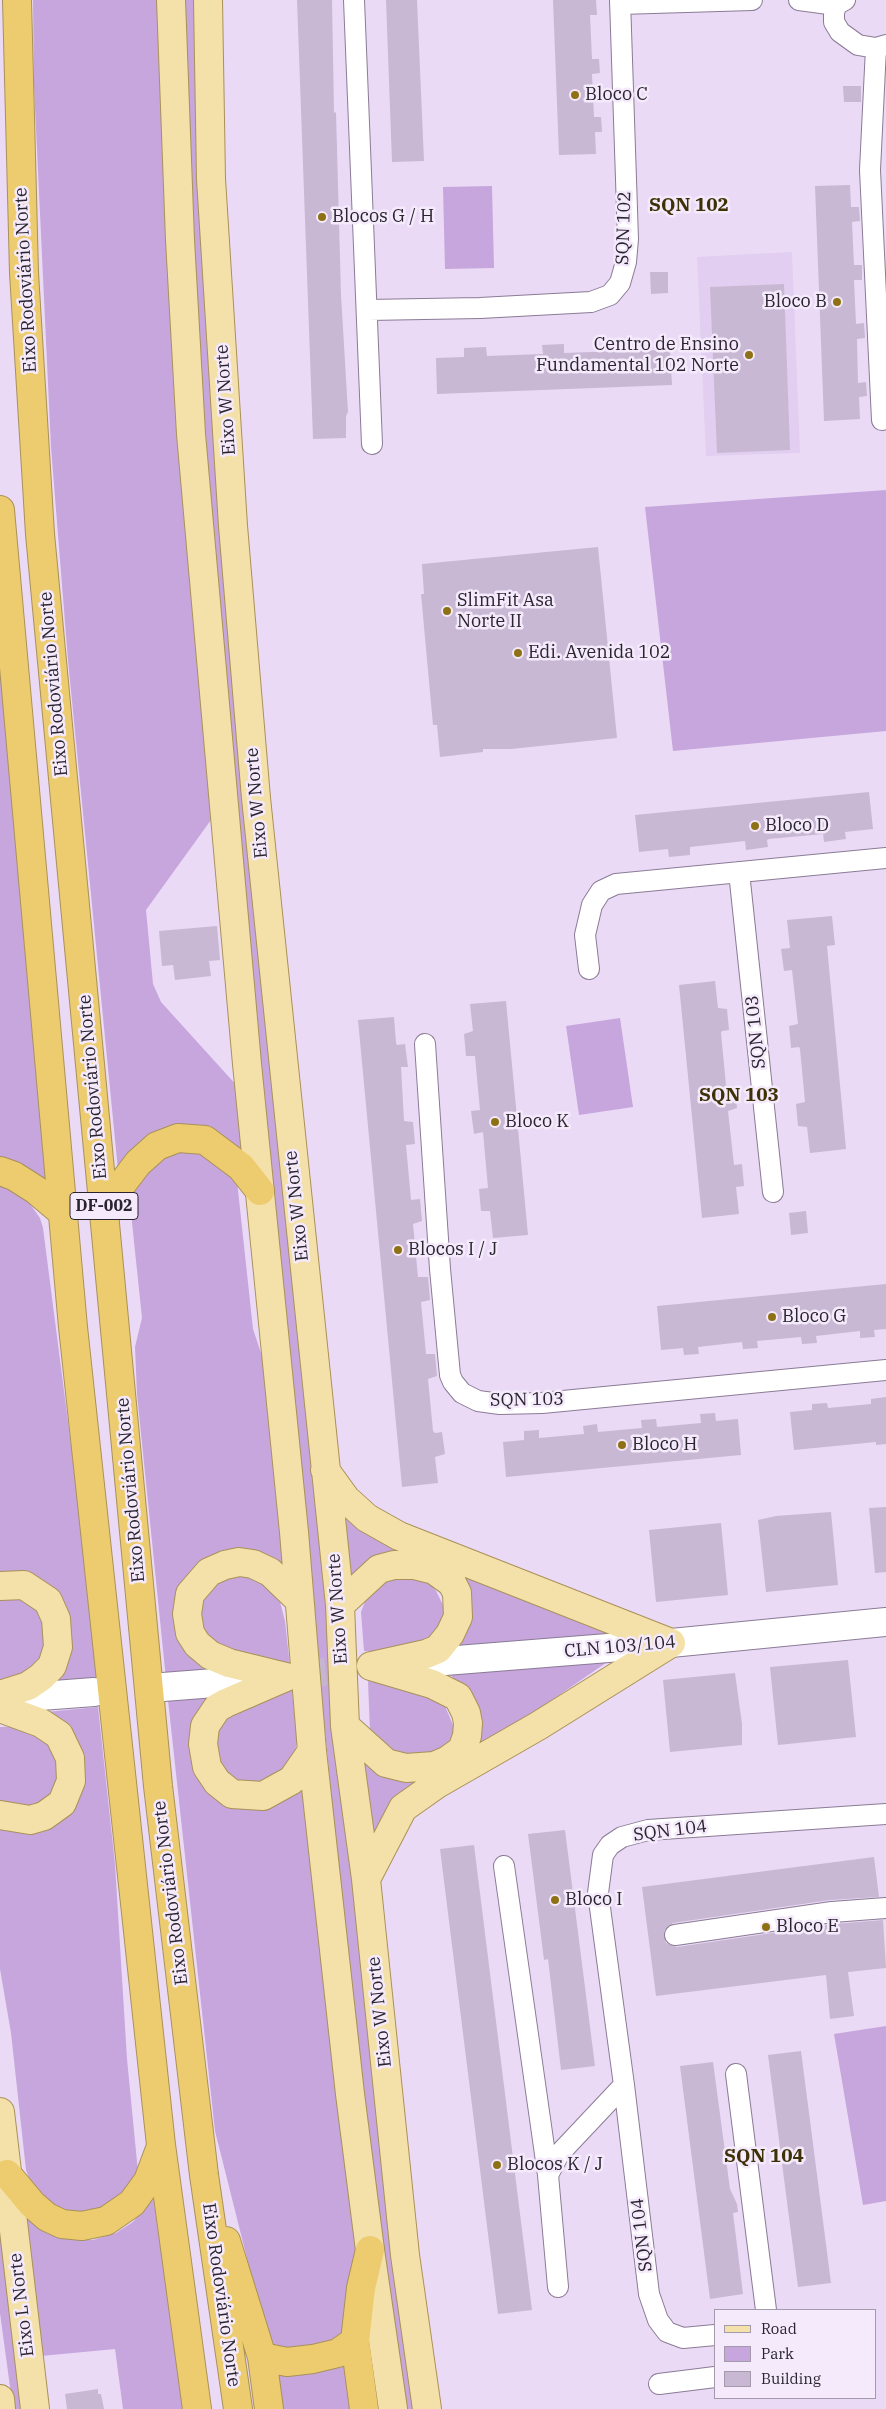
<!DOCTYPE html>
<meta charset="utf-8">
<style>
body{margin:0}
#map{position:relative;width:886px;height:2409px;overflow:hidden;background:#ebdaf6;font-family:"IBM Plex Serif",serif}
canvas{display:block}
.legend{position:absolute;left:714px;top:2309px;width:162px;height:90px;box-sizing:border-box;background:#f4eafb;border:1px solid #a39ba9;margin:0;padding:6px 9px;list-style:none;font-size:15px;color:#2a242f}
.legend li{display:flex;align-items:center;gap:10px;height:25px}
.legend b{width:25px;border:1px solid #a39ba9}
</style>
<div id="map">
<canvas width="886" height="2409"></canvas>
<ul class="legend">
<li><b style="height:6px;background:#f4e0a9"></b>Road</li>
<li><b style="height:14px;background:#c6a6dc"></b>Park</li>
<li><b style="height:14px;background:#c8b8d3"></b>Building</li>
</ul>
</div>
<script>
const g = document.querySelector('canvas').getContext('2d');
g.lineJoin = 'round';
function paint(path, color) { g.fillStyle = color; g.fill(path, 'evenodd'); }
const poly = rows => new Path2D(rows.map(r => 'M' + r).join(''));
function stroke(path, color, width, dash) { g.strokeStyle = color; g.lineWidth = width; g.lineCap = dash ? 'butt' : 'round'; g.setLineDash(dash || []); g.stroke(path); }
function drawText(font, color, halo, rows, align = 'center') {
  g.font = font + ' "IBM Plex Serif",serif'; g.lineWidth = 5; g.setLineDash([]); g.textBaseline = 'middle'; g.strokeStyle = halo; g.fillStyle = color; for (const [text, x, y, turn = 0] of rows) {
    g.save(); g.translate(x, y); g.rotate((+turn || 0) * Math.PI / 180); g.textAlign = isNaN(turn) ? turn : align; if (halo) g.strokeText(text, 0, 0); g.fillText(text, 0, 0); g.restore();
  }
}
const built = poly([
 [792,252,800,453,706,456,697,257]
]);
const green = poly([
 [33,0,160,0,216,813,146,910,153,984,161,1002,239,1088,249,1161,236,1145,216,1134,118,1170,68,660,51,447,34,86],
 [185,0,198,0,200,75,419,2409,406,2409,375,2185,343,1911,293,1410,242,883,209,506,191,215],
 [492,186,494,268,445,269,443,187],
 [886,490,886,731,673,751,645,507],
 [0,652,50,1196,0,1166],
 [620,1018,633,1107,579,1115,566,1026],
 [178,1149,204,1151,237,1181,253,1329,266,1368,288,1581,258,1560,187,1596,218,1670,166,1679,137,1394,135,1347,142,1318,131,1213,132,1189,144,1169],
 [0,1186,11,1189,25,1197,40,1218,43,1228,84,1546,97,1685,39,1691,68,1631,0,1581],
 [337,1500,621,1636,437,1654,455,1635,435,1566,347,1593],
 [239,1573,272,1585,278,1594,285,1621,290,1667,234,1659,202,1635,200,1602,213,1583],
 [384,1576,424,1576,436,1591,444,1607,446,1618,440,1638,393,1652,364,1651,361,1612,371,1586],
 [0,1597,19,1597,46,1614,48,1661,0,1688],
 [616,1656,453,1768,372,1852,362,1746,367,1755,456,1759,462,1688,448,1672],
 [368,1681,417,1687,445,1706,455,1730,455,1740,433,1758,392,1753,370,1732],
 [292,1690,297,1742,292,1767,261,1789,222,1776,211,1738,224,1715,258,1700],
 [226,1694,205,1716,218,1793,305,1774,359,2236,350,2325,331,2347,276,2351,267,2338,215,2131,168,1700],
 [98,1707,115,1864,127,2059,138,2172,122,2203,72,2219,33,2189,26,2170,11,2033,0,1969,0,1822,77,1788,35,1713],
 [25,1726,50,1736,63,1779,40,1808,0,1806,0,1727],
 [886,2026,886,2201,863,2205,834,2034],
 [153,2195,183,2409,123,2409,115,2349,41,2356,21,2211,58,2236,79,2240,93,2240,116,2233,133,2222,146,2207],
 [0,2210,27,2409,13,2409,0,2313],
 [352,2366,357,2409,275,2409,271,2376]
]);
const building = poly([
 [297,0,332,0,334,113,336,112,341,295,348,412,346,416,346,438,313,439],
 [386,0,417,0,424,161,392,162],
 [553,0,596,0,597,15,590,15,592,59,599,59,600,73,592,74,594,117,601,117,602,132,595,132,596,154,559,155],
 [843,86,861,86,861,102,844,102],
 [850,185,851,207,859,207,860,221,852,222,854,265,862,265,862,280,854,280,856,324,864,323,865,338,857,339,858,383,866,382,867,396,859,397,860,419,824,421,815,186],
 [650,272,668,272,668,293,651,294],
 [784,284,790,450,717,453,710,287],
 [642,341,642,351,670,349,672,385,437,394,436,358,464,357,464,348,486,347,487,356,543,354,542,345,564,344,564,353,620,351,620,342],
 [598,547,617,738,511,749,483,749,483,752,440,757,437,725,433,725,421,594,424,594,422,564],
 [869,792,873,829,845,832,846,839,824,842,823,834,769,839,767,840,768,847,746,850,745,841,690,847,690,855,669,857,668,849,639,852,635,815],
 [832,916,835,945,827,946,846,1149,810,1153,807,1127,798,1126,796,1104,805,1102,800,1049,799,1047,791,1048,789,1026,798,1024,792,970,784,971,781,949,790,948,787,920],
 [217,926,220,960,209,961,211,976,175,980,173,965,162,966,159,931],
 [715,981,718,1008,727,1009,729,1030,722,1031,721,1033,726,1085,734,1086,737,1108,728,1111,734,1165,742,1164,744,1186,736,1187,739,1214,702,1218,679,985],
 [506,1001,528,1235,493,1238,490,1211,481,1211,479,1189,488,1188,483,1132,474,1134,471,1111,480,1110,475,1056,466,1056,464,1034,473,1031,470,1004],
 [394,1017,396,1043,397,1045,405,1044,408,1067,401,1067,404,1121,413,1122,415,1144,406,1145,411,1200,420,1199,422,1221,413,1224,418,1277,428,1277,430,1300,421,1302,426,1354,435,1354,437,1376,428,1379,433,1431,435,1433,442,1432,445,1454,435,1457,438,1483,402,1487,358,1020],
 [806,1211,808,1233,791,1235,789,1213],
 [886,1284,886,1329,874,1330,875,1337,860,1338,860,1331,816,1336,817,1343,802,1344,801,1337,757,1341,758,1348,743,1349,742,1342,698,1347,699,1354,684,1355,683,1348,661,1350,657,1306],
 [886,1397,886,1444,876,1445,876,1442,794,1450,790,1412,812,1410,812,1404,827,1403,828,1408,871,1404,871,1399],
 [715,1413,716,1421,738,1419,741,1455,506,1477,503,1442,524,1440,524,1431,539,1430,539,1438,584,1434,583,1426,597,1424,598,1432,642,1428,641,1420,656,1419,657,1427,701,1423,700,1414],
 [886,1507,886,1572,875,1573,869,1508],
 [831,1512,838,1585,766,1592,758,1520,776,1516],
 [721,1523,728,1595,656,1602,649,1530],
 [848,1660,856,1737,778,1745,770,1667],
 [735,1673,742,1724,742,1745,670,1752,663,1680],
 [565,1830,595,2066,561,2070,548,1959,544,1960,528,1834],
 [474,1845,532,2310,498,2314,440,1849],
 [874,1857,879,1897,830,1900,673,1923,664,1931,666,1943,677,1947,833,1924,883,1920,886,1968,848,1972,854,2016,830,2019,826,1975,656,1996,642,1887],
 [801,2051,831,2283,798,2287,768,2055],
 [713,2062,730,2189,737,2204,738,2212,733,2213,743,2294,710,2299,680,2066],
 [98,2389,98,2394,101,2394,104,2409,67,2409,65,2394]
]);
const secondaryTunnel = poly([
 [298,1675,354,1668],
 [94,1692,163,1687]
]);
const street = poly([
 [354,0,372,444],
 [799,0,836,5],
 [845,0,836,5,834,13,834,22,840,32,858,45,876,48,886,45],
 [620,4,752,0],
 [876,48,870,170,882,420],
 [368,310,480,308,591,302,610,295,620,283,626,262,628,239,620,0],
 [739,872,773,1192],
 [589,969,585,935,592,905,601,891,616,884,886,858],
 [425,1044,440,1269,450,1375,453,1382,462,1393,478,1401,500,1404,542,1403,886,1370],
 [504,1866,548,2175,558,2287],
 [675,1935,832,1912,886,1908],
 [736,2074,766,2310],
 [548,2175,559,2154,624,2085],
 [715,2335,683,2338,667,2332,658,2320,649,2294,624,2085,598,1893,603,1855,610,1845,622,1837,648,1830,886,1814],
 [659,2384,715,2377]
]);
const secondary = poly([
 [407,1664,671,1643,886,1622],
 [163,1687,279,1678],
 [0,1699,94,1692]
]);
const primary = poly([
 [171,0,180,240,191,434,247,1064,294,1532,312,1751,350,2094,370,2250,393,2409],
 [208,0,211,179,233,526,256,798,340,1605,345,1726,366,1879,405,2255,427,2409],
 [325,1470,346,1499,367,1518,399,1536,671,1643],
 [0,1586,24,1585,48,1601,56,1619,58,1647,52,1666,41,1677,28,1686,0,1695],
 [340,1605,379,1569,394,1565,414,1565,434,1570,452,1583,457,1593,458,1617,450,1634,438,1649,426,1654,372,1666],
 [286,1677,229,1663,210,1655,197,1644,190,1633,187,1614,190,1594,209,1572,225,1565,239,1562,253,1564,270,1572,298,1599],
 [286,1677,226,1703,217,1708,205,1726,203,1744,207,1767,217,1782,232,1794,263,1796,292,1780,312,1751],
 [0,1708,41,1723,59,1735,70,1758,71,1781,62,1803,44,1816,30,1820,0,1815],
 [345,1726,386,1763,406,1768,434,1766,448,1760,462,1750,467,1736,468,1723,466,1713,458,1697,432,1684,371,1666],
 [366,1879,403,1808,437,1784,538,1726,671,1643],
 [0,2112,35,2409],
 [0,2399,1,2409]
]);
const highway = poly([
 [17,0,24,273,40,534,158,1786,204,2175,238,2409],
 [0,510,73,1327,161,2145,197,2409],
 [0,1171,14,1176,36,1190,62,1212],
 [105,1217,122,1184,138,1163,157,1146,178,1138,205,1140,241,1167,260,1191],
 [7,2174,32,2204,47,2217,62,2224,82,2226,106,2221,132,2203,148,2181,160,2149],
 [226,2241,262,2357,269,2409],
 [262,2357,287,2362,313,2359,338,2353,355,2341],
 [364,2409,355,2341,361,2288,370,2250]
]);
const markers = [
 [575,95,5,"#8d7114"],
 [322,217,5,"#8d7114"],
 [837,302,5,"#8d7114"],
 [749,355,5,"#8d7114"],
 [447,611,5,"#8d7114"],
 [518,653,5,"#8d7114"],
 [755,826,5,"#8d7114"],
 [495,1122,5,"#8d7114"],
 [398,1250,5,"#8d7114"],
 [772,1317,5,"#8d7114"],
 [622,1445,5,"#8d7114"],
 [555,1900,5,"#8d7114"],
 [766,1927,5,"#8d7114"],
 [497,2165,5,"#8d7114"]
];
const shields = [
 [104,1206,68]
];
const shieldNames = [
 ["DF-002",104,1206]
];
const poiNames = [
 ["Bloco C",585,95],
 ["Blocos G / H",332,217],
 ["Bloco B",827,302,"right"],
 ["Centro de Ensino",739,345,"right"],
 ["Fundamental 102 Norte",739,366,"right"],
 ["SlimFit Asa",457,601],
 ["Norte II",457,622],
 ["Edi. Avenida 102",528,653],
 ["Bloco D",765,826],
 ["Bloco K",505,1122],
 ["Blocos I / J",408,1250],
 ["Bloco G",782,1317],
 ["Bloco H",632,1445],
 ["Bloco I",565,1900],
 ["Bloco E",776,1927],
 ["Blocos K / J",507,2165]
];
const streetNames = [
 ["SQN 102",624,228,-88],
 ["Eixo Rodoviário Norte",26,280,-93],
 ["Eixo W Norte",226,400,-94],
 ["Eixo Rodoviário Norte",54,684,-95],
 ["Eixo W Norte",257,803,-95],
 ["SQN 103",756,1032,-96],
 ["Eixo Rodoviário Norte",93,1087,-95],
 ["Eixo W Norte",297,1206,-96],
 ["SQN 103",527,1400,-1],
 ["Eixo Rodoviário Norte",131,1490,-95],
 ["Eixo W Norte",338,1609,-94],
 ["CLN 103/104",620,1647,-5],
 ["SQN 104",670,1831,-7],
 ["Eixo Rodoviário Norte",171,1893,-97],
 ["Eixo W Norte",380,2012,-96],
 ["SQN 104",642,2235,-97],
 ["Eixo Rodoviário Norte",221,2295,82],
 ["Eixo L Norte",22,2305,-97]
];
const neighbourhoodNames = [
 ["SQN 102",689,206],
 ["SQN 103",739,1096],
 ["SQN 104",764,2157]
];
paint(built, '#e1cef0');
paint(green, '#c6a6dc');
paint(building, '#c8b8d3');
stroke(secondaryTunnel, '#c4b6ce', 28, [28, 14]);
stroke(street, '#8b7b95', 22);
stroke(secondary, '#8b7b95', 30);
stroke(primary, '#a99159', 30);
stroke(highway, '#a99159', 30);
stroke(street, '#fff', 20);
stroke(secondary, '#fff', 28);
stroke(primary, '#f4e0a9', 28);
stroke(highway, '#edcc70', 28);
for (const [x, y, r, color] of markers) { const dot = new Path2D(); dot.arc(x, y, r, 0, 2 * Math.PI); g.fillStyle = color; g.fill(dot); stroke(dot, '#f4eafb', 2); }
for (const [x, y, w] of shields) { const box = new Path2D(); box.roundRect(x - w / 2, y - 13.5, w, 27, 4); g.fillStyle = '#f4eafb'; g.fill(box); stroke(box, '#2a242f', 1); }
drawText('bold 16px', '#2a242f', null, shieldNames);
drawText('18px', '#2a242f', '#f4eafb', poiNames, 'left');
drawText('18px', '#2a242f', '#f4eafb', streetNames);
drawText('bold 19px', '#3f3107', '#f4eafb', neighbourhoodNames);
</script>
